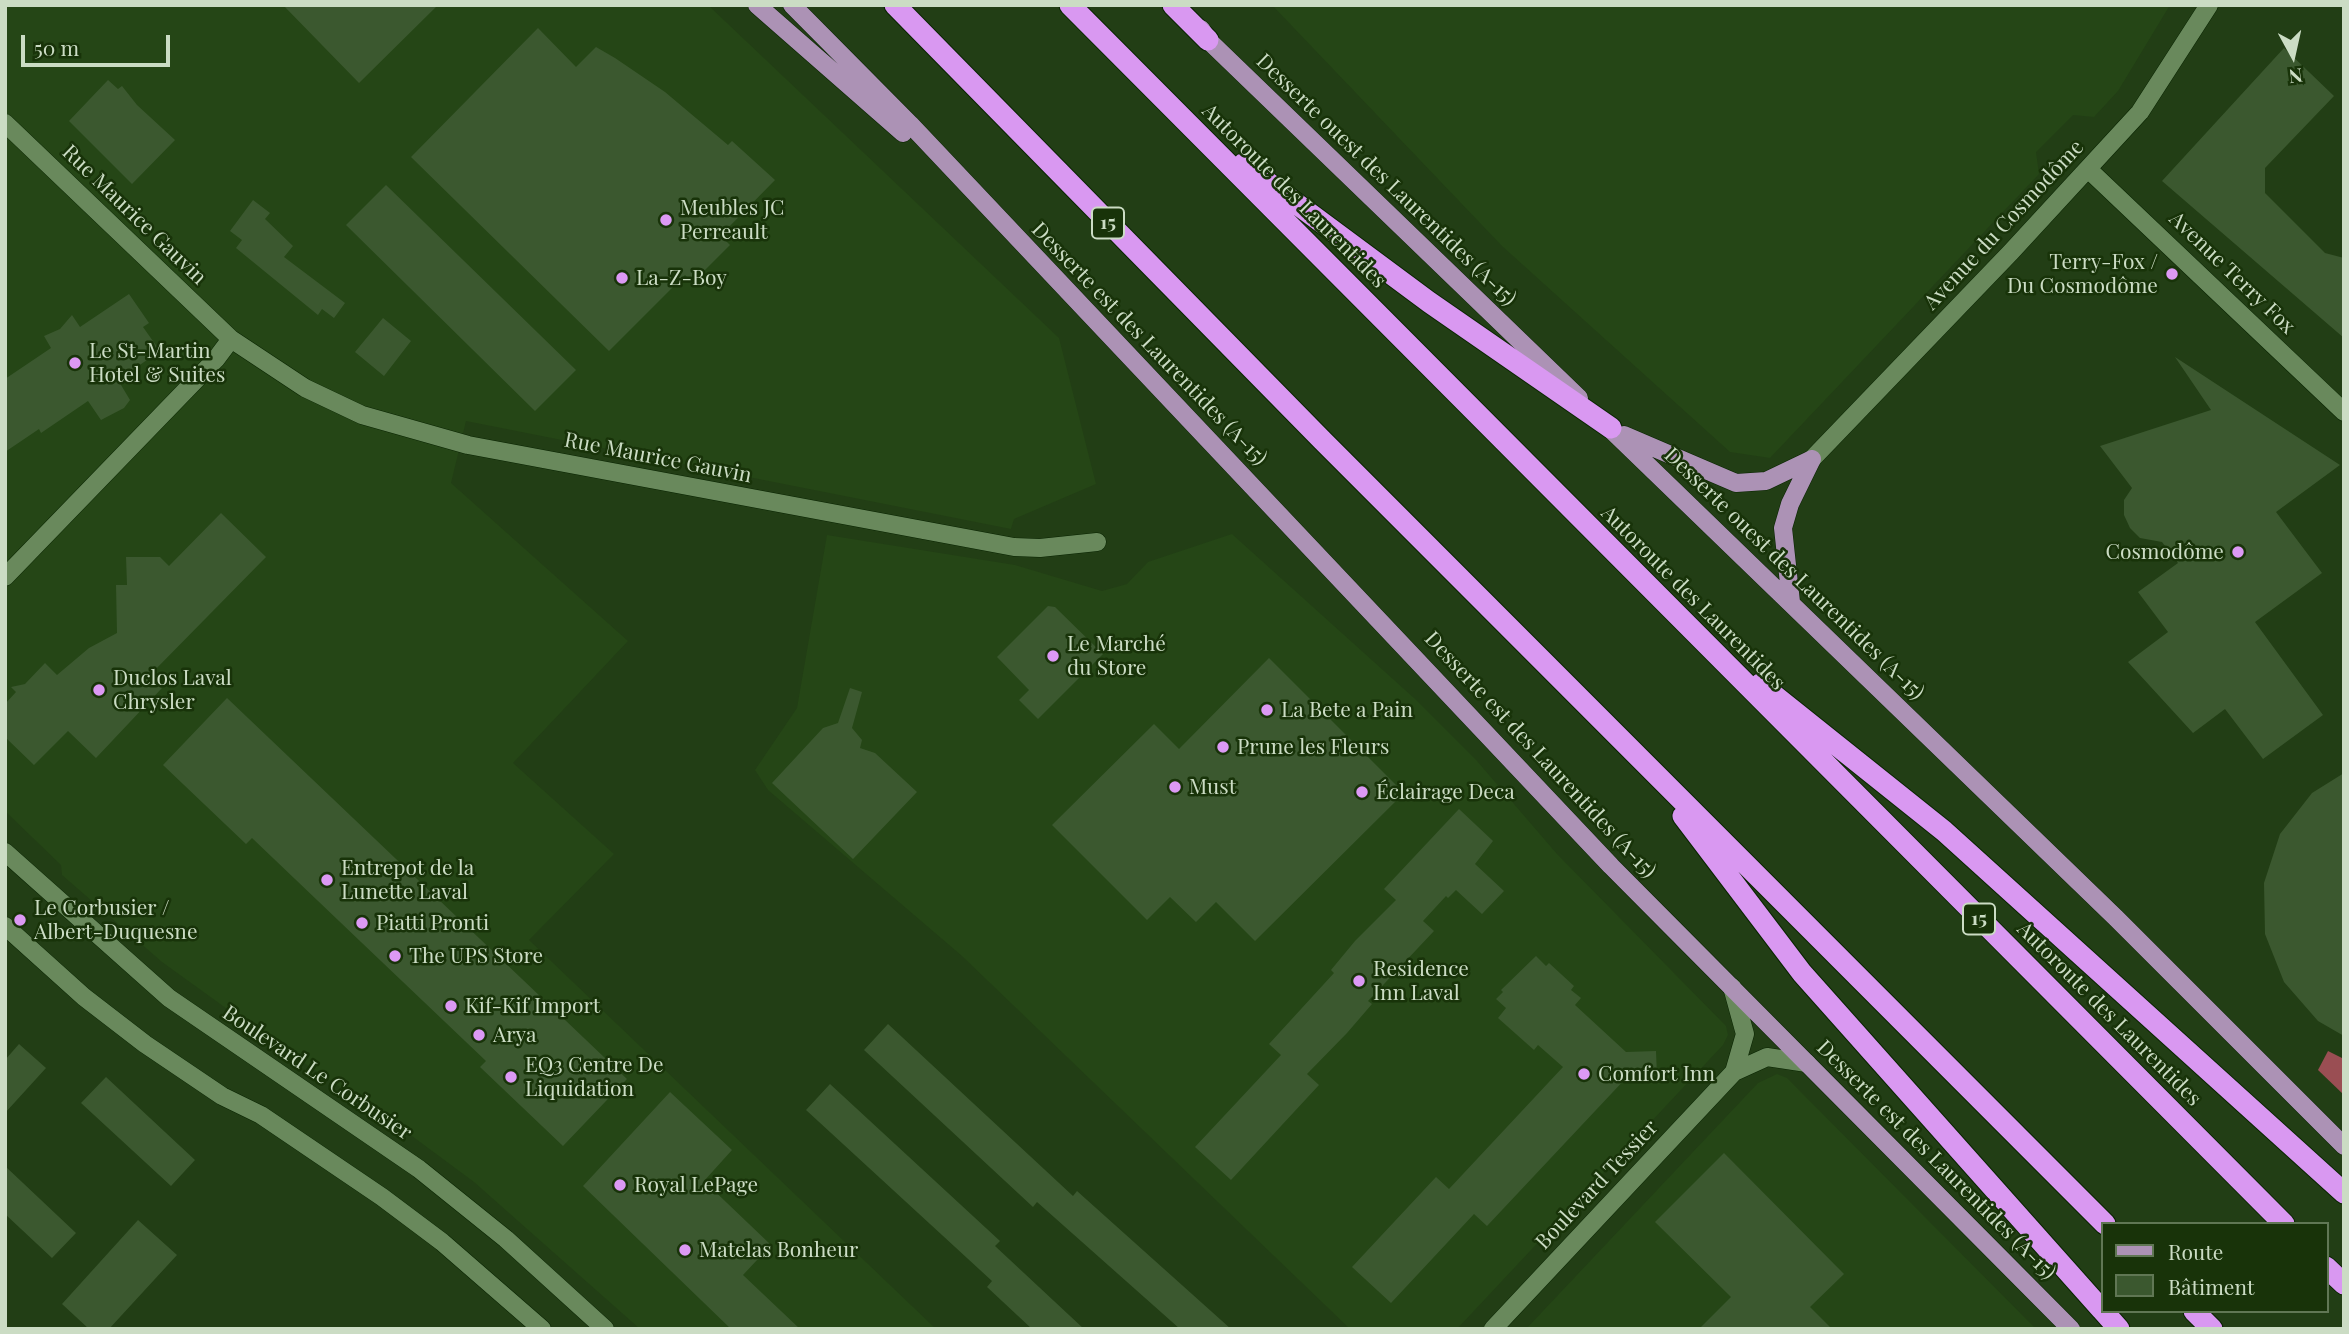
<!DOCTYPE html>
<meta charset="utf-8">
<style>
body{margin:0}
#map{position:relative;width:2349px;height:1334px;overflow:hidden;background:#223e15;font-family:"Playfair Display",serif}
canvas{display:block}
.frame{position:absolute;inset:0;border:7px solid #cbdcc4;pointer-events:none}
.legend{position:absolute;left:2101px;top:1222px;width:228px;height:91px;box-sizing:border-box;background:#183309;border:2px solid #607754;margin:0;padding:9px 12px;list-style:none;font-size:21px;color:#cbdcc4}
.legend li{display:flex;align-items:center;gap:14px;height:35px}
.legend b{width:35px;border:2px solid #607754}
.north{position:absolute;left:2258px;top:21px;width:70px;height:70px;-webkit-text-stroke:5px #183309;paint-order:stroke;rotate:172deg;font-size:19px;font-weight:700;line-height:28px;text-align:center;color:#cbdcc4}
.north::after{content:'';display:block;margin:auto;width:24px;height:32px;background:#cbdcc4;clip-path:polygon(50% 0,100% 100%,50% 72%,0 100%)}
.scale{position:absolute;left:21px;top:35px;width:149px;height:32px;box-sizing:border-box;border:4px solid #cbdcc4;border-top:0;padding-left:9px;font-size:21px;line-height:24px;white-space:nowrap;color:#cbdcc4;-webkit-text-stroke:5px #183309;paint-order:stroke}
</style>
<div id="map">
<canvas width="2349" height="1334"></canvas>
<div class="frame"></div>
<ul class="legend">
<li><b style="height:9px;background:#ac92b5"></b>Route</li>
<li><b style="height:19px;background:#3b582f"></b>Bâtiment</li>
</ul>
<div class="north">N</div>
<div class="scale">50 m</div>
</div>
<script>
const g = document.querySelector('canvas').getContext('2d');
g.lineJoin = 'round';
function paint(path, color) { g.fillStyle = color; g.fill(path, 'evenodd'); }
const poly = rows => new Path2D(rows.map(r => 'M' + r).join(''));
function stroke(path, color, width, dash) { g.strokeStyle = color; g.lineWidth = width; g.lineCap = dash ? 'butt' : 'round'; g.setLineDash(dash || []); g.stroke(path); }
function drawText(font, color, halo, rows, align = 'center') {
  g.font = font + ' "Playfair Display",serif'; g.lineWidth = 5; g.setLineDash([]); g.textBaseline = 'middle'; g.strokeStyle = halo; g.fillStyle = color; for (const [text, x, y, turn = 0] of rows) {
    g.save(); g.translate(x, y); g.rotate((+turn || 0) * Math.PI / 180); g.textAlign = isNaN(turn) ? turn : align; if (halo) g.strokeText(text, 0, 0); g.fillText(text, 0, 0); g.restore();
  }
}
const built = poly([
 [5,5,708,5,1059,338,1096,484,1014,519,1011,529,466,421,451,483,628,641,513,763,614,854,529,940,936,1329,640,1329,474,1182,393,1122,277,1045,162,962,62,875,61,865,5,811],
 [1272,5,2170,5,2118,91,2094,117,2073,115,2036,152,2039,174,1770,458,1730,452,1502,246],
 [1232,534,1414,698,1477,761,1557,854,1726,1026,1728,1035,1723,1045,1457,1329,1350,1329,962,956,768,790,755,770,797,708,827,535,1015,565,1102,591,1127,584,1148,562],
 [1777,1074,1787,1078,2036,1329,1526,1329,1758,1083]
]);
const forest = poly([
 [2328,1051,2344,1059,2344,1095,2318,1070]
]);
const building = poly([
 [283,5,438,5,359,83],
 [538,28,576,67,596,47,615,58,665,92,728,145,732,141,775,180,724,232,729,237,726,241,730,245,703,272,700,269,689,279,685,275,609,351,411,157],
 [2284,48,2334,96,2265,168,2265,193,2325,253,2344,258,2344,338,2162,181],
 [108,80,118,89,122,86,137,105,175,140,132,184,69,121],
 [386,185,576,370,535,411,346,225],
 [253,200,270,213,265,219,293,246,284,257,345,303,334,318,322,309,318,315,236,248,242,240,230,231],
 [129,294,149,323,143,327,160,351,118,380,130,400,124,408,101,420,88,401,41,433,39,429,5,452,5,379,51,348,44,336,60,329,72,315,80,327],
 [383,318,411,341,384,376,355,352],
 [2175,357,2340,465,2276,512,2322,573,2255,622,2323,715,2263,759,2225,709,2193,733,2128,662,2168,632,2138,592,2178,563,2162,542,2140,538,2130,528,2124,515,2124,500,2132,488,2100,446,2211,410],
 [221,513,266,557,149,676,162,688,96,758,68,731,34,765,6,738,5,704,16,692,11,687,25,684,45,663,57,675,89,648,117,633,116,585,127,585,126,557,160,557,169,566],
 [1048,606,1055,607,1103,654,1038,719,1019,700,1029,690,997,657],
 [1269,658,1401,790,1394,797,1397,800,1255,941,1216,902,1196,922,1170,897,1147,920,1052,825,1154,724,1179,749],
 [850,688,862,692,852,728,862,740,860,748,875,753,917,792,853,859,772,783,823,728,838,723],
 [227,698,627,1079,563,1146,480,1067,486,1061,361,942,252,838,246,844,163,765],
 [2344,773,2344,1036,2318,1021,2284,982,2265,934,2264,883,2280,834,2312,793],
 [1459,809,1493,841,1475,864,1504,891,1482,914,1456,890,1448,898,1446,896,1423,921,1434,931,1368,1001,1372,1004,1347,1033,1307,1074,1319,1085,1231,1180,1195,1147,1281,1055,1269,1044,1334,973,1331,970,1355,941,1396,900,1384,889],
 [1536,956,1546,966,1549,963,1574,986,1571,990,1581,998,1575,1005,1626,1052,1656,1051,1657,1076,1627,1077,1487,1226,1474,1214,1391,1303,1352,1267,1436,1177,1449,1189,1563,1067,1538,1045,1534,1050,1498,1018,1506,1008,1496,999,1503,992,1501,990],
 [888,1024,1073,1196,1077,1191,1231,1329,1180,1329,1037,1202,1033,1207,864,1050],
 [19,1044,46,1068,5,1113,5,1060],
 [106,1077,195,1160,171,1186,81,1103],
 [830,1084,1000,1241,995,1246,1084,1329,1032,1329,987,1287,992,1281,806,1110],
 [670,1092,732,1150,704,1181,771,1245,743,1275,800,1329,731,1329,583,1186],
 [1724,1153,1844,1274,1810,1307,1832,1329,1699,1329,1731,1297,1655,1222],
 [5,1166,76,1233,52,1258,5,1214],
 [138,1220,177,1255,109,1329,89,1329,62,1304]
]);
const street = poly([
 [5,123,231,339,305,388,362,415,468,445,1014,547,1040,548,1097,542],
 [2088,169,2344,412],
 [1812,459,2011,252,2140,112,2209,5],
 [5,577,216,359,231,339],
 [1732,987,1745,1034,1734,1072],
 [1493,1329,1734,1072,1767,1057,1807,1063]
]);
const secondary = poly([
 [5,852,169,998,419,1169,506,1239,605,1329],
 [5,926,84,997,145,1044,222,1096,261,1115,382,1197,442,1242,542,1329]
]);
const primary = poly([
 [757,5,903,133],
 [792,5,910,124,1611,866,2071,1329],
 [1201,29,1208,40,1579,398],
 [1601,420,2116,918,2344,1146],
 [1624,435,1736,483,1766,481,1812,459],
 [1791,602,1783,528,1790,504,1812,459]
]);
const highway = poly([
 [895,5,1322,440,2105,1224],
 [1070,5,2284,1224],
 [1173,5,1208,40],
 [1243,164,1429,302,1611,428],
 [1760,684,1944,831,2344,1193],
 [1683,816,1802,973,2102,1310],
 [2326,1267,2344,1284],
 [2103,1311,2119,1329],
 [2194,1311,2212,1329]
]);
const markers = [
 [666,220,7,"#dc99f4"],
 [2172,274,7,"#dc99f4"],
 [622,278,7,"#dc99f4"],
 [75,363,7,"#dc99f4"],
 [2238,552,7,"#dc99f4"],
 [1053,656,7,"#dc99f4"],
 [99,690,7,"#dc99f4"],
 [1267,710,7,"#dc99f4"],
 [1223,747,7,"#dc99f4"],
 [1175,787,7,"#dc99f4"],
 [1362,792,7,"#dc99f4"],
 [327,880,7,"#dc99f4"],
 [20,920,7,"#dc99f4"],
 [362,923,7,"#dc99f4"],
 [395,956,7,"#dc99f4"],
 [1359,981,7,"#dc99f4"],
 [451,1006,7,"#dc99f4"],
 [479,1035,7,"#dc99f4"],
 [1584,1074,7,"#dc99f4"],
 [511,1077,7,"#dc99f4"],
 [620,1185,7,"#dc99f4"],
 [685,1250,7,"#dc99f4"]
];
const shields = [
 [1108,223,32],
 [1979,919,32]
];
const shieldNames = [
 ["15",1108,223],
 ["15",1979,919]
];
const streetNames = [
 ["Desserte ouest des Laurentides (A-15)",1386,180,44],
 ["Autoroute des Laurentides",1294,196,45],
 ["Rue Maurice Gauvin",134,215,44],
 ["Avenue du Cosmodôme",2004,225,-47],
 ["Avenue Terry Fox",2232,273,44],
 ["Desserte est des Laurentides (A-15)",1149,344,46],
 ["Rue Maurice Gauvin",658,458,11],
 ["Desserte ouest des Laurentides (A-15)",1794,574,44],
 ["Autoroute des Laurentides",1693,598,45],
 ["Desserte est des Laurentides (A-15)",1540,755,47],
 ["Autoroute des Laurentides",2109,1014,45],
 ["Boulevard Le Corbusier",317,1073,34],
 ["Desserte est des Laurentides (A-15)",1936,1160,45],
 ["Boulevard Tessier",1597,1185,-47]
];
const poiNames = [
 ["Meubles JC",680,208],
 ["Perreault",680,232],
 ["Terry-Fox /",2158,262,"right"],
 ["Du Cosmodôme",2158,286,"right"],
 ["La-Z-Boy",636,278],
 ["Le St-Martin",89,351],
 ["Hotel & Suites",89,375],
 ["Cosmodôme",2224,552,"right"],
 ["Le Marché",1067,644],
 ["du Store",1067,668],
 ["Duclos Laval",113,678],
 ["Chrysler",113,702],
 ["La Bete a Pain",1281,710],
 ["Prune les Fleurs",1237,747],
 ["Must",1189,787],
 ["Éclairage Deca",1376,792],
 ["Entrepot de la",341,868],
 ["Lunette Laval",341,892],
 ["Le Corbusier /",34,908],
 ["Albert-Duquesne",34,932],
 ["Piatti Pronti",376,923],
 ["The UPS Store",409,956],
 ["Residence",1373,969],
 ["Inn Laval",1373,993],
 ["Kif-Kif Import",465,1006],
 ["Arya",493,1035],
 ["EQ3 Centre De",525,1065],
 ["Liquidation",525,1089],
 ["Comfort Inn",1598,1074],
 ["Royal LePage",634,1185],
 ["Matelas Bonheur",699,1250]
];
paint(built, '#254616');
paint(forest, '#9a4e53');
paint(building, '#3b582f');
stroke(street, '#092400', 19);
stroke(secondary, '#092400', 19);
stroke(primary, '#092400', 19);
stroke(highway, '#092400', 23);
stroke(street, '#69895c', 18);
stroke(secondary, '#69895c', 18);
stroke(primary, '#ac92b5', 18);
stroke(highway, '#d998f1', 21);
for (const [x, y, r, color] of markers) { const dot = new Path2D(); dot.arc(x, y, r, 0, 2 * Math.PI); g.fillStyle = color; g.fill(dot); stroke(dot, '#183309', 2.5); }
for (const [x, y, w] of shields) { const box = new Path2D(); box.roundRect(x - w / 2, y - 15.5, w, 31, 5); g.fillStyle = '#183309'; g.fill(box); stroke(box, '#cbdcc4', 2); }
drawText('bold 19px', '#cbdcc4', null, shieldNames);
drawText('21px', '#cbdcc4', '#183309', streetNames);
drawText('21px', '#cbdcc4', '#183309', poiNames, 'left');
</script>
